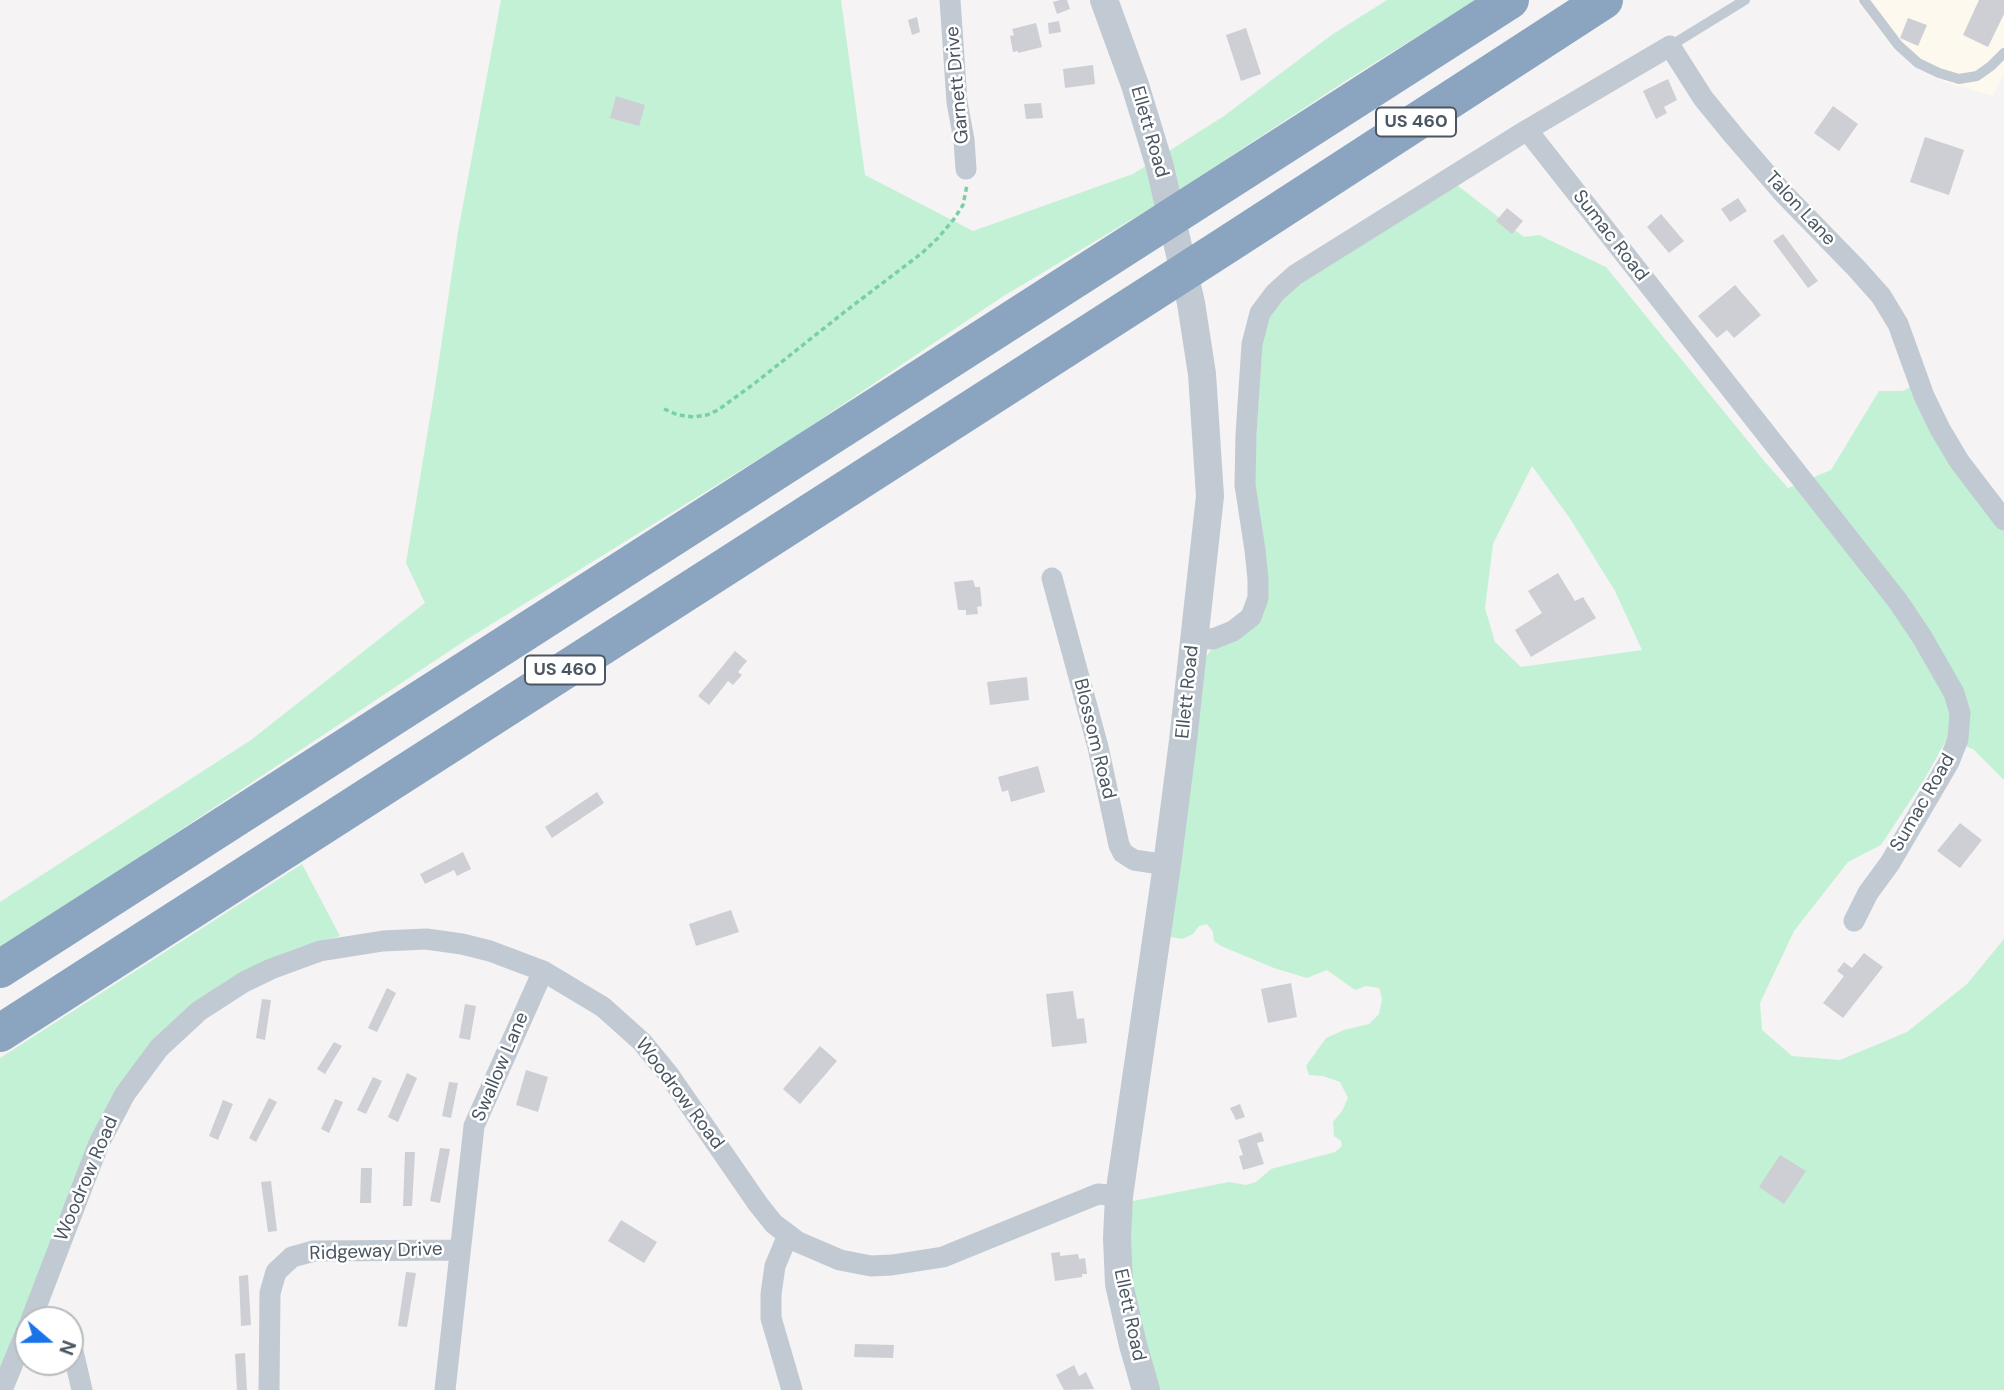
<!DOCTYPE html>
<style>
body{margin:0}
#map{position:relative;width:2004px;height:1390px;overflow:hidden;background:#f5f3f3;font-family:"DM Sans",sans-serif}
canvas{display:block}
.north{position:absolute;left:14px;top:1306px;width:70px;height:70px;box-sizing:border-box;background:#fff;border:2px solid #b7bbc0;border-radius:50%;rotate:110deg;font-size:19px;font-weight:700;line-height:28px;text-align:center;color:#4a5661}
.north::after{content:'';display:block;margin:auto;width:24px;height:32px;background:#1a73e8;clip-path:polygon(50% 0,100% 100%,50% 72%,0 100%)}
</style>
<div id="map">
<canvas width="2004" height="1390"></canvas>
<div class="north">N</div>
</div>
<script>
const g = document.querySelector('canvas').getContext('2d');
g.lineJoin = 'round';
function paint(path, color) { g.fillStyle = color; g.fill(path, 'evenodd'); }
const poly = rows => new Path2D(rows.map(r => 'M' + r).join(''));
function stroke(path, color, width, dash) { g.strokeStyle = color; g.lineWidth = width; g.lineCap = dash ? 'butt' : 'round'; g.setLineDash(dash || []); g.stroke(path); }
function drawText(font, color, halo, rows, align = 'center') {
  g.font = font + ' "DM Sans",sans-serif'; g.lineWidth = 5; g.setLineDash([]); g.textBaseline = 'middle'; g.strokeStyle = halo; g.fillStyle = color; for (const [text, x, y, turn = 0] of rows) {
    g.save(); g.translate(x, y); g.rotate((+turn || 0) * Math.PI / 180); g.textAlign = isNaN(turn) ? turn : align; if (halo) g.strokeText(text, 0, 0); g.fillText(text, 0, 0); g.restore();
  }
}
const commercial = poly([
 [1856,0,2004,0,2004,74,1993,96,1944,82,1917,67,1892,47]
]);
const green = poly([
 [501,0,841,0,865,175,973,231,1133,174,1149,164,1159,203,1002,297,796,436,469,638,0,950,0,902,251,740,425,603,406,563,435,387,458,232],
 [1387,0,1476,0,1347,80,1179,190,1169,151,1224,116,1333,34],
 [1457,185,1524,237,1539,235,1606,267,1765,462,1788,488,1831,470,1879,391,1903,391,1916,384,2004,527,2004,780,1973,749,1947,739,1924,780,1881,845,1848,862,1794,931,1760,1003,1762,1030,1792,1056,1840,1060,1907,1032,1967,984,2004,939,2004,1390,1154,1390,1131,1300,1128,1202,1229,1182,1246,1185,1256,1182,1271,1169,1335,1152,1342,1146,1341,1141,1334,1136,1333,1122,1342,1111,1348,1098,1340,1082,1323,1076,1309,1075,1306,1066,1326,1038,1344,1030,1369,1024,1379,1014,1382,999,1379,988,1366,986,1355,990,1327,970,1307,978,1274,968,1221,946,1214,941,1213,932,1207,924,1199,926,1193,934,1182,939,1171,937,1167,929,1202,662,1211,650,1224,641,1251,630,1253,487,1263,331,1270,312,1306,278],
 [1532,466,1571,520,1615,591,1642,650,1521,667,1495,642,1485,608,1493,544],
 [302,864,340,936,301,947,262,962,150,1046,0,1377,0,1058]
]);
const building = poly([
 [1060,0,1067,0,1070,9,1057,14,1053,2],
 [1979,0,2004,0,2004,14,1988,47,1963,35],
 [917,17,920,32,912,35,908,20],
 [1908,18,1927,25,1918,46,1900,38],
 [1059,21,1061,32,1049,34,1048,23],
 [1036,23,1042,47,1018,53,1018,51,1013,52,1010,36,1014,35,1012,29],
 [1246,28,1261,74,1241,81,1226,35],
 [1093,65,1095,84,1065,88,1063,69],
 [1668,79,1677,100,1664,107,1667,113,1656,119,1643,91],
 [616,96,645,105,639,126,610,118],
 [1041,103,1043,118,1026,119,1024,104],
 [1833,106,1858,124,1839,151,1814,133],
 [1925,137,1964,150,1949,195,1910,182],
 [1738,198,1747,211,1730,222,1721,209],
 [1507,208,1523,221,1512,234,1496,221],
 [1661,214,1684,241,1669,253,1647,227],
 [1783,234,1818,281,1808,288,1773,241],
 [1735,285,1761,315,1734,338,1727,330,1717,338,1698,316],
 [1558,573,1575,601,1583,597,1596,618,1531,657,1515,630,1542,613,1528,591],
 [973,580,975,587,980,587,982,606,977,607,978,614,966,615,966,610,958,610,954,582],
 [735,651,747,661,738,672,742,675,733,685,728,681,709,705,698,696],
 [1027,677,1029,700,990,705,987,682],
 [1038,766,1045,792,1011,802,1008,790,1002,792,998,777],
 [597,792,604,803,552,838,545,827],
 [1960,823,1982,840,1960,868,1937,851],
 [463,852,471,869,457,876,454,870,425,884,420,874],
 [731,910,739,932,696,946,689,924],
 [1864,953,1883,967,1843,1018,1823,1003,1844,976,1837,971,1844,962,1852,968],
 [1291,983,1297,1017,1268,1023,1261,989],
 [387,988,396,993,377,1032,368,1028],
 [1073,991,1077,1019,1084,1018,1087,1043,1052,1047,1046,994],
 [262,999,271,1000,265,1040,256,1038],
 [465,1004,476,1006,470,1040,459,1038],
 [334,1042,342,1046,325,1074,317,1069],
 [820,1046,837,1061,800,1104,783,1089],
 [526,1070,548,1077,538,1112,516,1105],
 [407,1073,417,1078,398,1122,388,1117],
 [373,1077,382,1081,366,1114,357,1110],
 [449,1082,458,1083,451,1118,442,1116],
 [269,1098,277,1102,256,1142,249,1138],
 [335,1099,343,1102,329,1133,321,1129],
 [223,1100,233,1104,218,1140,209,1136],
 [1240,1104,1245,1117,1236,1120,1230,1108],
 [1261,1132,1264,1141,1257,1143,1264,1164,1243,1170,1239,1156,1243,1155,1238,1140],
 [440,1148,450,1149,440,1203,430,1201],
 [405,1152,415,1152,412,1206,403,1206],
 [1780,1155,1806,1171,1784,1204,1759,1187],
 [361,1168,372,1168,371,1203,360,1203],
 [271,1181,277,1231,268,1232,261,1182],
 [621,1220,657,1242,644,1263,608,1241],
 [1060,1252,1060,1256,1078,1254,1079,1259,1085,1258,1087,1274,1082,1274,1082,1277,1055,1281,1051,1253],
 [406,1272,416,1273,407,1327,398,1326],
 [248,1275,251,1325,241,1326,239,1276],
 [855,1344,894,1345,893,1358,854,1357],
 [245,1353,247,1390,237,1390,235,1354],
 [1074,1365,1079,1376,1086,1372,1094,1389,1064,1390,1056,1375]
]);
const path = poly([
 [664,409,678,415,694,417,707,415,718,410,755,383,847,310,922,253,938,238,954,219,963,205,967,185]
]);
const service = poly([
 [1864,0,1898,45,1918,63,1939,73,1959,79,1977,76,1991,66,2004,53],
 [1670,46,1745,0]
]);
const minor = poly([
 [950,0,957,102,964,140,966,169],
 [1527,130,1897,600,1922,637,1954,693,1960,713,1958,739,1949,762,1890,863,1868,893,1854,921],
 [1052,578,1098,747,1119,845,1123,853,1134,860,1167,865],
 [1194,638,1213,639,1233,631,1251,617,1258,598,1258,579,1255,550,1245,485,1246,435,1252,344,1260,313,1275,293,1295,275,1527,130,1670,46,1703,98,1734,136,1784,194,1857,269,1881,296,1898,324,1924,396,1940,429,1959,461,2004,520],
 [788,1235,775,1266,771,1294,771,1318,792,1390],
 [31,1320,99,1143,125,1094,159,1048,199,1011,244,982,271,969,320,951,383,941,426,939,462,944,490,951,543,971,603,1007,642,1042,669,1075,758,1204,774,1224,798,1242,840,1260,871,1266,892,1265,943,1257,1098,1194,1119,1196],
 [70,1347,73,1351,82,1390],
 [2,1390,28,1327],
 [269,1390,270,1293,276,1272,292,1257,314,1251,460,1250],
 [445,1390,474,1126,543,971]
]);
const tertiary = poly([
 [1104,0,1135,85,1160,167,1191,303,1202,374,1210,496,1183,741,1167,865,1119,1196,1117,1238,1119,1284,1133,1345,1146,1390]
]);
const motorway = poly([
 [0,969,1510,0],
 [0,1033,1228,244,1604,0]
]);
const shields = [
 [1416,122,80],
 [565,670,80]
];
const shieldNames = [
 ["US 460",1416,122],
 ["US 460",565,670]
];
const streetNames = [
 ["Garnett Drive",958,85,-95],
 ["Ellett Road",1149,132,74],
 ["Talon Lane",1800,209,47],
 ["Sumac Road",1610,236,52],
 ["Ellett Road",1188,692,-84],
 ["Blossom Road",1094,739,76],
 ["Sumac Road",1923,803,-60],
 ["Swallow Lane",501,1067,-67],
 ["Woodrow Road",679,1094,53],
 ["Woodrow Road",87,1179,-67],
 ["Ridgeway Drive",376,1252,-2],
 ["Ellett Road",1129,1315,78]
];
paint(commercial, '#fdf9ef');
paint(green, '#c3f1d5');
paint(building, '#cdcfd5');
stroke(path, '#7ad0a6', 3.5, [5, 3.5]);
stroke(service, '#c1cad2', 10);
stroke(minor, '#c1cad2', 21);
stroke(tertiary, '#c1cad2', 28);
stroke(motorway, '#8ba5c1', 38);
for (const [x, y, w] of shields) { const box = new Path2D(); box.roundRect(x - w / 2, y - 14.5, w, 29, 5); g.fillStyle = '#fff'; g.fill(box); stroke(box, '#4a5661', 2); }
drawText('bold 18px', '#4a5661', null, shieldNames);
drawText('19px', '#4a5661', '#fff', streetNames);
</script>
